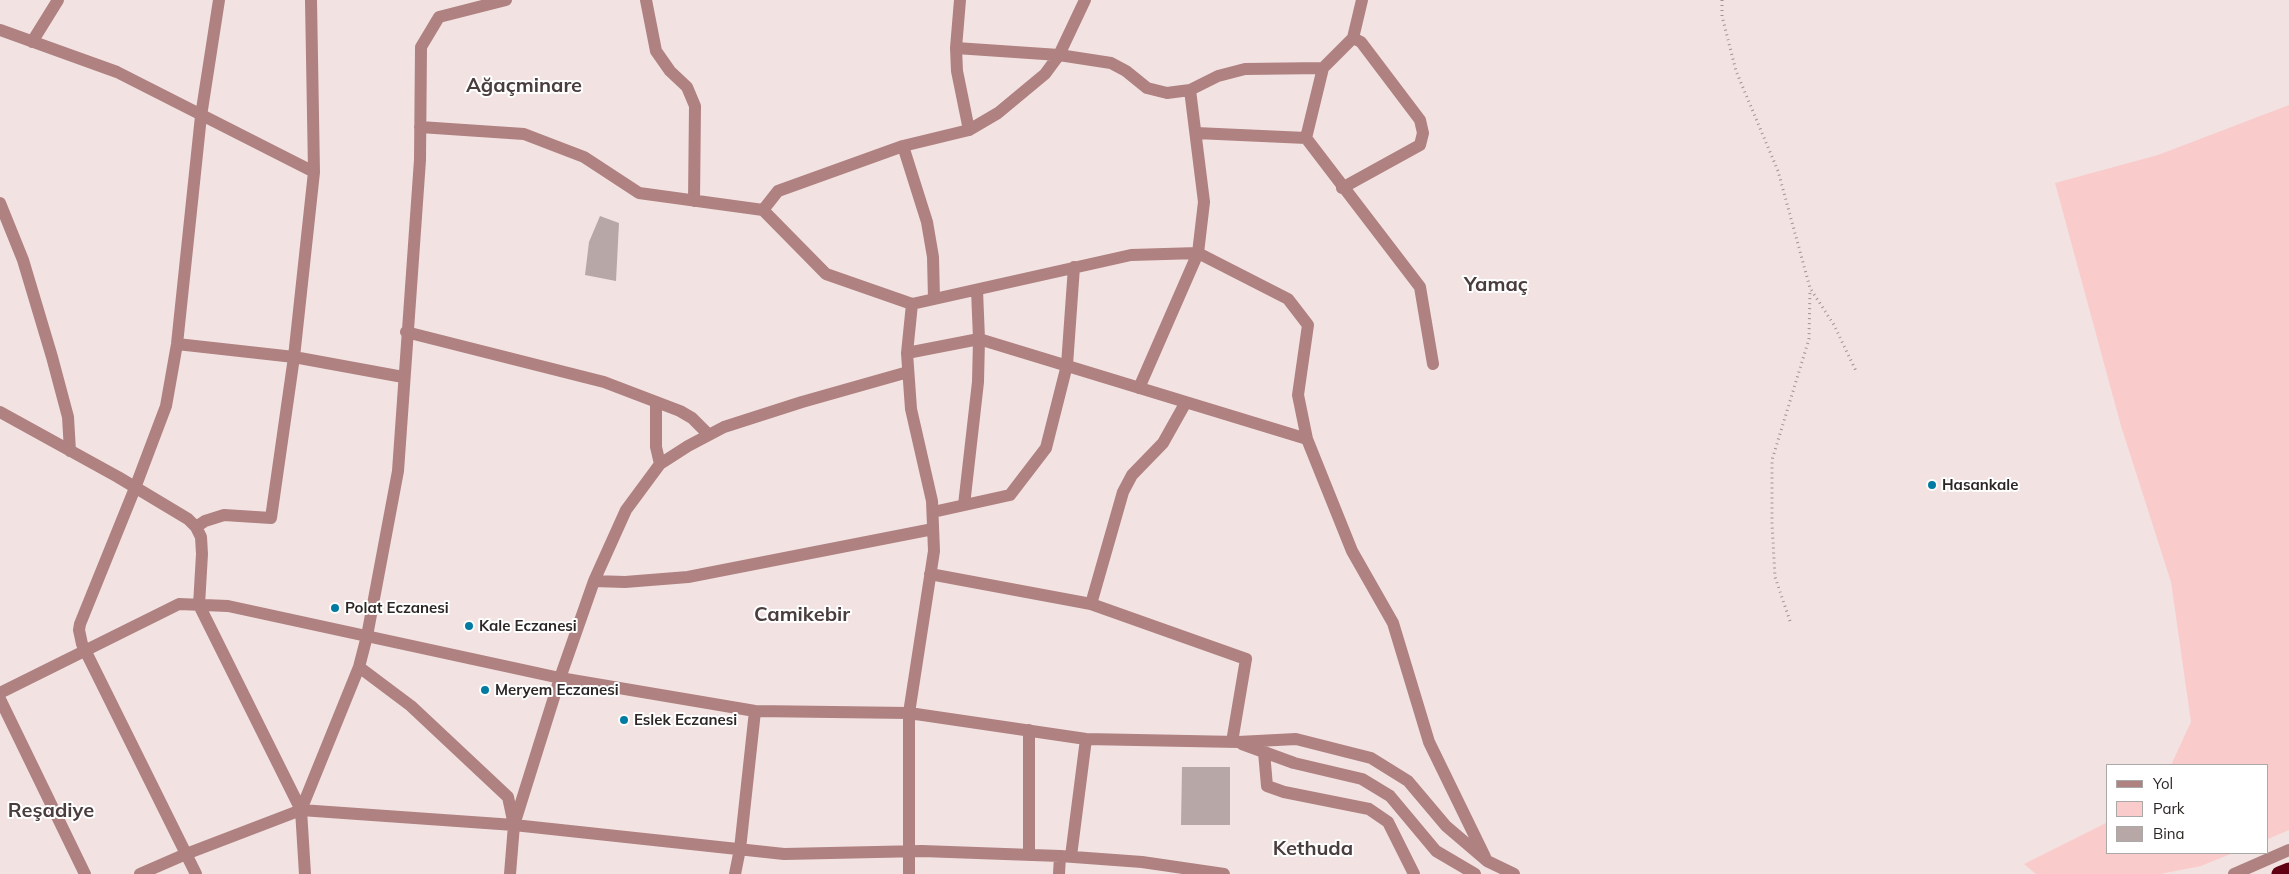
<!DOCTYPE html>
<meta charset="utf-8">
<style>
body{margin:0}
#map{position:relative;width:2289px;height:874px;overflow:hidden;background:#f3e2e2;font-family:Mulish,sans-serif}
canvas{display:block}
.legend{position:absolute;left:2106px;top:764px;width:162px;height:90px;box-sizing:border-box;background:#fff;border:1px solid #aba8a8;margin:0;padding:6px 9px;list-style:none;font-size:15px;color:#2c2625}
.legend li{display:flex;align-items:center;gap:10px;height:25px}
.legend b{width:25px;border:1px solid #aba8a8}
</style>
<div id="map">
<canvas width="2289" height="874"></canvas>
<ul class="legend">
<li><b style="height:6px;background:#af8181"></b>Yol</li>
<li><b style="height:14px;background:#f9cccb"></b>Park</li>
<li><b style="height:14px;background:#b7a7a7"></b>Bina</li>
</ul>
</div>
<script>
const g = document.querySelector('canvas').getContext('2d');
g.lineJoin = 'round';
function paint(path, color) { g.fillStyle = color; g.fill(path, 'evenodd'); }
const poly = rows => new Path2D(rows.map(r => 'M' + r).join(''));
function stroke(path, color, width, dash) { g.strokeStyle = color; g.lineWidth = width; g.lineCap = dash ? 'butt' : 'round'; g.setLineDash(dash || []); g.stroke(path); }
function drawText(font, color, halo, rows, align = 'center') {
  g.font = font + ' Mulish,sans-serif'; g.lineWidth = 4; g.setLineDash([]); g.textBaseline = 'middle'; g.strokeStyle = halo; g.fillStyle = color; for (const [text, x, y, turn = 0] of rows) {
    g.save(); g.translate(x, y); g.rotate((+turn || 0) * Math.PI / 180); g.textAlign = isNaN(turn) ? turn : align; if (halo) g.strokeText(text, 0, 0); g.fillText(text, 0, 0); g.restore();
  }
}
const green = poly([
 [2289,105,2289,830,2268,839,2268,765,2171,765,2191,722,2171,582,2121,426,2055,183,2158,155],
 [2108,822,2108,853,2233,853,2201,866,2160,874,2036,874,2024,864]
]);
const building = poly([
 [600,216,619,223,616,281,585,275,589,242],
 [1182,767,1230,767,1230,825,1181,825]
]);
const path = poly([
 [1722,0,1722,16,1736,71,1778,171,1810,288,1834,325,1857,373],
 [1790,621,1775,577,1772,524,1772,460,1809,339,1810,289]
]);
const minor = poly([
 [646,0,656,51,670,71,687,87,695,106,694,201],
 [960,0,956,48,957,71,969,130],
 [0,30,117,72,314,172],
 [32,42,58,0],
 [956,48,1059,55,1111,63,1126,71,1147,88,1167,93,1190,90,1218,76,1245,69,1323,68],
 [1190,90,1204,202,1198,253,1288,299,1308,325,1298,395,1307,439,1352,551,1393,623,1429,742,1485,857],
 [420,127,524,134,584,157,639,193,763,210,826,274,912,304,1131,255,1198,253,1139,388],
 [1196,133,1306,138,1420,287,1433,364],
 [1306,138,1323,68,1353,38,1362,0],
 [903,146,927,222,933,257,934,299],
 [1342,188,1420,145,1423,133,1420,120,1361,42,1353,38],
 [0,203,23,260,52,357,68,417,70,451],
 [763,210,778,191,903,146,969,130,998,113,1045,74,1059,55,1085,0],
 [406,332,604,382,680,411,692,418,709,435],
 [177,344,294,357,403,377],
 [907,353,979,339,1307,439],
 [656,402,656,447,660,464],
 [0,412,118,477,188,519,196,527,201,537,202,554,199,605,301,810,305,874],
 [964,505,978,382,979,339,977,290],
 [933,512,1010,495,1046,448,1067,365,1074,267],
 [196,527,205,521,224,515,271,518,294,357,314,172,311,0],
 [930,574,1091,604,1246,659,1232,742],
 [594,581,625,582,688,577,933,529],
 [1091,604,1123,492,1132,475,1163,443,1186,402],
 [359,667,411,706,508,797,514,825,510,874],
 [0,693,179,604,228,606,560,678,755,711,909,713,1086,739,1238,742,1296,739,1371,758,1408,781,1446,826,1487,861,1514,874],
 [0,699,85,874],
 [1029,730,1029,854],
 [1242,744,1294,763,1362,779,1390,796,1436,851,1475,874],
 [1264,752,1267,786,1284,792,1369,809,1388,822,1414,874],
 [301,810,359,667,367,636,398,471,420,160,421,47,439,17,506,0],
 [514,825,560,678,594,581,626,510,660,464,688,446,724,427,802,402,908,372],
 [1071,856,1086,739],
 [140,874,186,854,301,810,514,825,784,854,922,851,1060,856,1142,862,1224,874],
 [196,874,82,644,79,630,80,624,135,488,166,406,177,344,201,116,219,0],
 [735,874,740,849,755,711],
 [909,874,909,713,934,551,932,501,911,409,907,353,912,304],
 [1059,874,1060,856],
 [2234,874,2289,850]
]);
const highway = poly([
 [2279,874,2289,870]
]);
const markers = [
 [1932,485,5,"#017ba2"],
 [335,608,5,"#017ba2"],
 [469,626,5,"#017ba2"],
 [485,690,5,"#017ba2"],
 [624,720,5,"#017ba2"]
];
const poiNames = [
 ["Hasankale",1942,485],
 ["Polat Eczanesi",345,608],
 ["Kale Eczanesi",479,626],
 ["Meryem Eczanesi",495,690],
 ["Eslek Eczanesi",634,720]
];
const districtNames = [
 ["Ağaçminare",524,86],
 ["Yamaç",1496,285],
 ["Camikebir",802,615],
 ["Reşadiye",51,811],
 ["Kethuda",1313,849]
];
paint(green, '#f9cccb');
paint(building, '#b7a7a7');
stroke(path, '#9f9393', 3, [1, 4]);
stroke(minor, '#af8181', 12);
stroke(highway, '#610013', 15);
for (const [x, y, r, color] of markers) { const dot = new Path2D(); dot.arc(x, y, r, 0, 2 * Math.PI); g.fillStyle = color; g.fill(dot); stroke(dot, '#fff', 2); }
drawText('bold 15px', '#2c2625', '#fff', poiNames, 'left');
drawText('bold 20px', '#4a3d3d', '#fff', districtNames);
</script>
